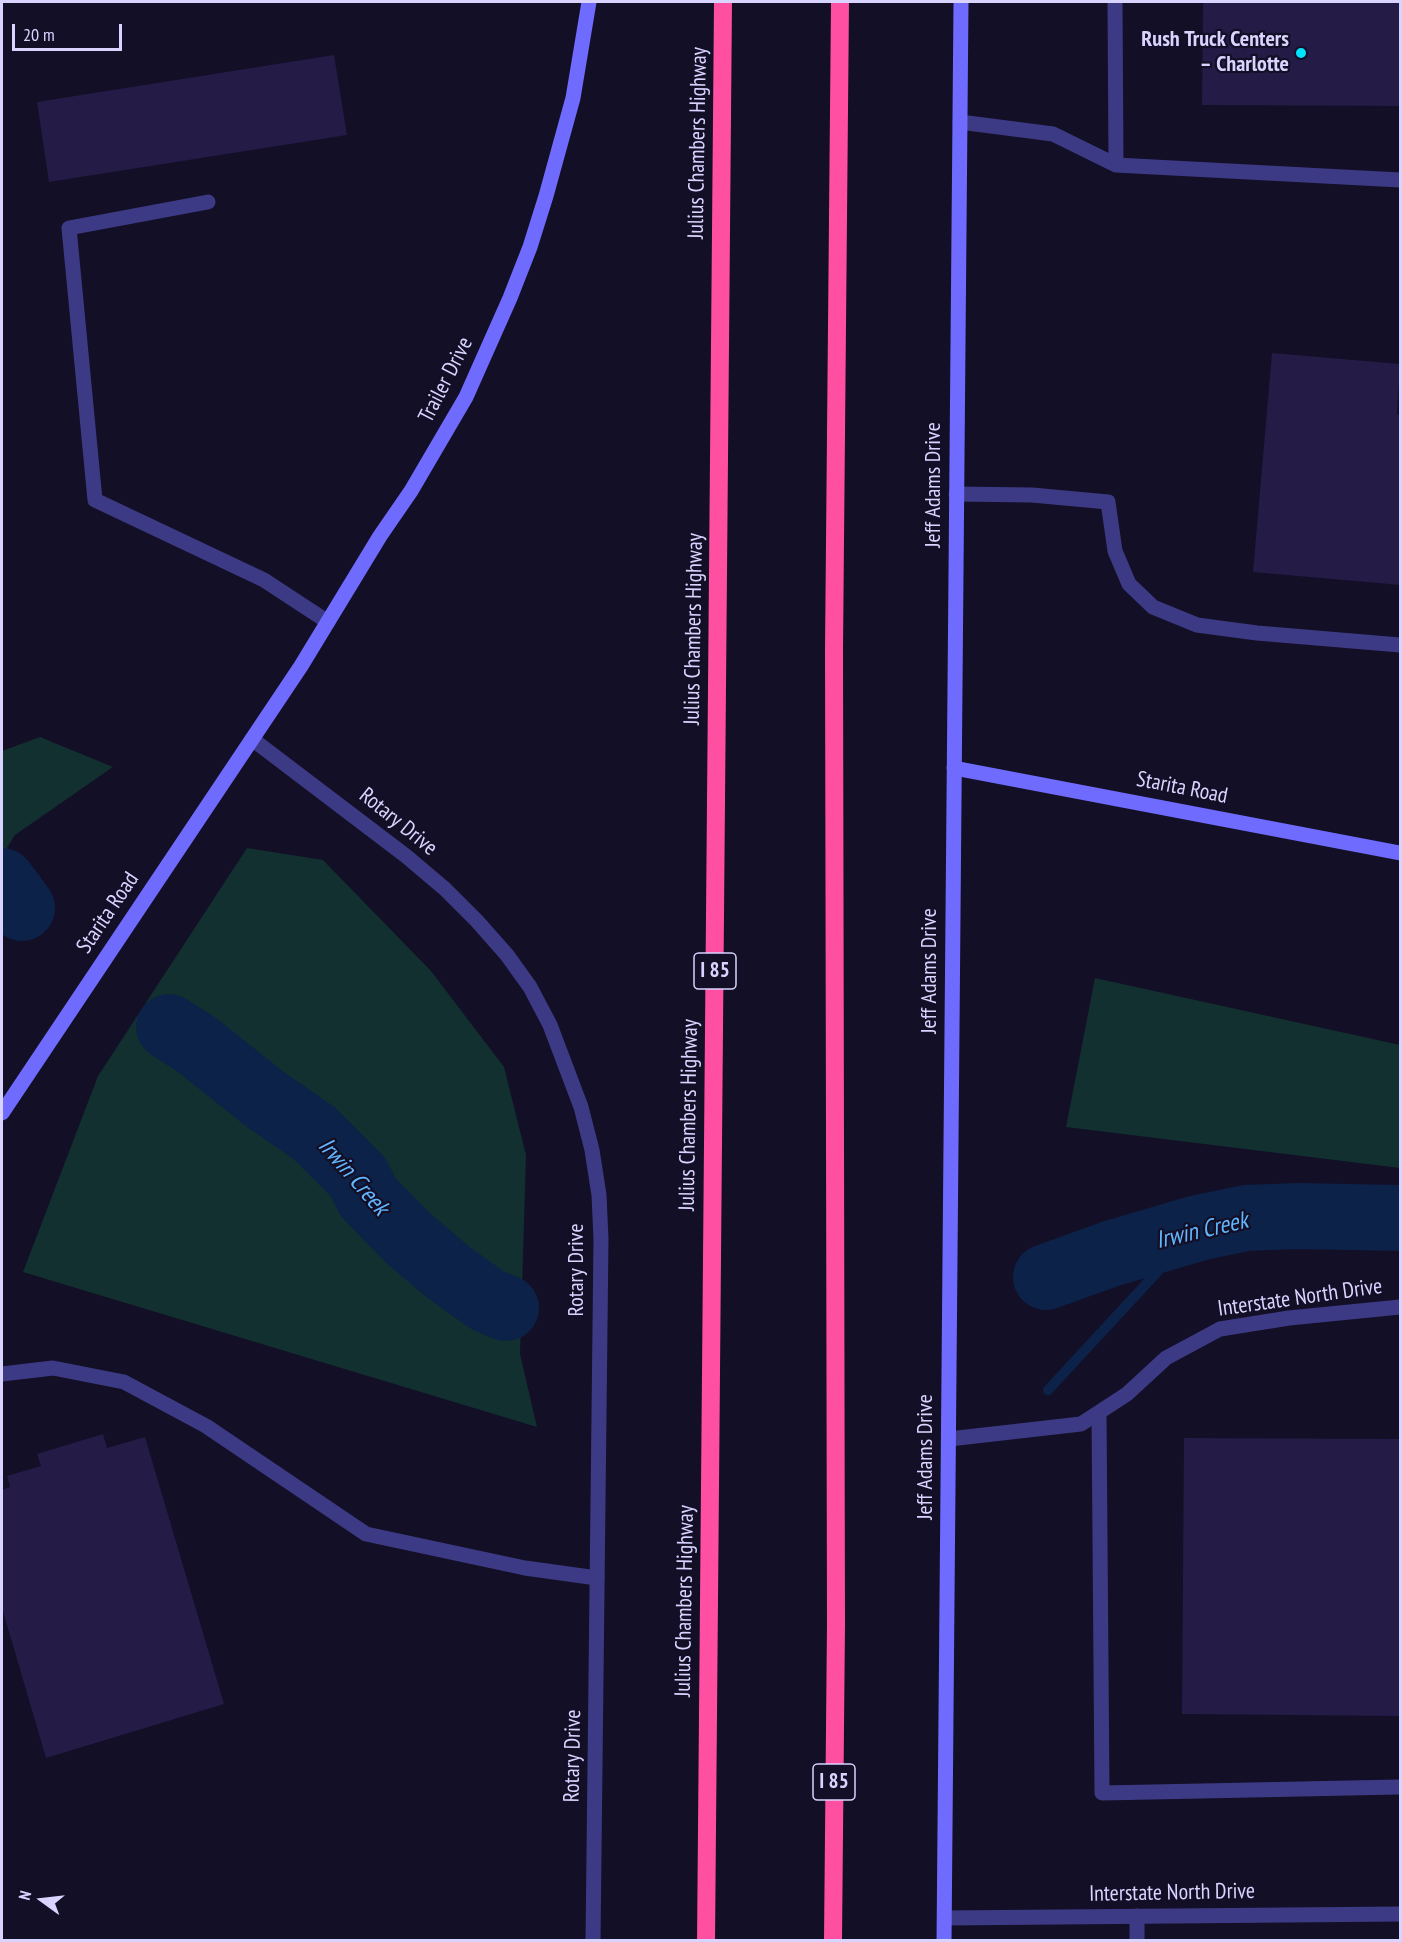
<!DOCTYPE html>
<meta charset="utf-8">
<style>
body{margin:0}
#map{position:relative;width:1402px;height:1942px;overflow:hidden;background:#130f26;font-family:"PT Sans Narrow",sans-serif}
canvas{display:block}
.frame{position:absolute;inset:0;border:3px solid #d9d4ff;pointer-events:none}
.north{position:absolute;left:12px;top:1870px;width:60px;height:60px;-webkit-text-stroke:4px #130f26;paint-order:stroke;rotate:285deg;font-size:16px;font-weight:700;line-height:24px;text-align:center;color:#d9d4ff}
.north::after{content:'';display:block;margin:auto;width:21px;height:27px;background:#d9d4ff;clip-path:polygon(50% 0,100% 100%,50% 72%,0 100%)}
.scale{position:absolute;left:12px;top:24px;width:110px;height:27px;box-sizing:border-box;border:3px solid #d9d4ff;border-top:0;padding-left:8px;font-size:18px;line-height:21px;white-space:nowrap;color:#d9d4ff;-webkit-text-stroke:4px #130f26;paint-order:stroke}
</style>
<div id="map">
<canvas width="1402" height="1942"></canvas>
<div class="frame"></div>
<div class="north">N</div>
<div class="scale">20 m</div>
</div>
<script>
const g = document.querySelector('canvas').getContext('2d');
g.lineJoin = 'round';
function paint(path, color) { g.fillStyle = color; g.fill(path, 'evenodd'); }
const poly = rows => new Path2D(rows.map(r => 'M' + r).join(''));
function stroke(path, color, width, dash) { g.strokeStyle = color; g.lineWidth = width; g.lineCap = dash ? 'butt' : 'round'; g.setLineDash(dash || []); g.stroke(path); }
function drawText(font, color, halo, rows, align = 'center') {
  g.font = font + ' "PT Sans Narrow",sans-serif'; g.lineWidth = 4.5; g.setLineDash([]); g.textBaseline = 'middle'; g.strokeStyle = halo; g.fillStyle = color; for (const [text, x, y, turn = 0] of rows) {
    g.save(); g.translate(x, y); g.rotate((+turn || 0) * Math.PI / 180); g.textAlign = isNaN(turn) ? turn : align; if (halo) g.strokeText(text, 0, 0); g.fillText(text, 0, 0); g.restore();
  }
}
const green = poly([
 [40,737,113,767,15,835,2,856,2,751],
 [247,848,323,860,431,971,504,1067,526,1155,520,1354,537,1427,23,1272,98,1076],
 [1095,978,1400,1045,1400,1168,1066,1127]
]);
const stream = poly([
 [1048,1390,1198,1228]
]);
const river = poly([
 [2,881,22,908],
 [169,1027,197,1045,266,1100,314,1133,358,1177,368,1197,408,1238,448,1272,487,1300,506,1308],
 [1046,1277,1110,1254,1198,1228,1246,1218,1298,1216,1400,1218]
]);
const building = poly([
 [1203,2,1400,2,1400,106,1202,105],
 [334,55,347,135,49,182,37,102],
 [1272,353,1400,364,1397,414,1400,415,1400,585,1253,572],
 [103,1434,107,1448,145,1437,224,1704,46,1758,2,1608,2,1490,10,1487,7,1476,41,1466,37,1454],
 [1184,1438,1400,1439,1400,1716,1182,1714]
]);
const lane = poly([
 [1115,2,1116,165],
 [960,122,1053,134,1116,165,1400,180],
 [208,202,69,228,95,500,264,580,328,622],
 [956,494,1032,495,1108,502,1115,551,1129,584,1153,607,1197,625,1257,633,1400,645],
 [2,1374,53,1368,124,1382,206,1426,366,1534,525,1568,597,1578],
 [1099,1413,1102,1793,1400,1787],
 [1137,1940,1137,1916]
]);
const street = poly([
 [252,739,406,856,445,889,477,921,507,955,530,987,550,1025,581,1107,592,1150,599,1195,601,1239,593,1940],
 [949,1439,1081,1424,1127,1394,1166,1358,1220,1329,1289,1318,1400,1307],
 [945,1918,1400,1914]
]);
const secondary = poly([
 [954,768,1400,853],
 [2,1113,301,666,380,536,411,491,466,397,510,298,530,247,546,196,573,98,589,2],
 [944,1940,961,2]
]);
const highway = poly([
 [706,1940,723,2],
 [833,1940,836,1623,834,649,840,2]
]);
const markers = [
 [1301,53,6,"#00e5ff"]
];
const shields = [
 [715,971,42],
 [834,1782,42]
];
const shieldNames = [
 ["I 85",715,971],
 ["I 85",834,1782]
];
const poiNames = [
 ["Rush Truck Centers",1289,40],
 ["– Charlotte",1289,65]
];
const streetNames = [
 ["Julius Chambers Highway",698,143,-89],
 ["Trailer Drive",446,380,-63],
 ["Jeff Adams Drive",934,485,-90],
 ["Julius Chambers Highway",694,629,-89],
 ["Starita Road",1182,788,11],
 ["Rotary Drive",398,822,39],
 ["Starita Road",108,913,-56],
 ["Jeff Adams Drive",930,971,-90],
 ["Julius Chambers Highway",689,1115,-89],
 ["Rotary Drive",577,1270,-90],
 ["Interstate North Drive",1300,1298,-8],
 ["Jeff Adams Drive",926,1457,-90],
 ["Julius Chambers Highway",685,1601,-89],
 ["Rotary Drive",573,1756,-89],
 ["Interstate North Drive",1172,1893,-1]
];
const waterNames = [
 ["Irwin Creek",353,1177,49],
 ["Irwin Creek",1202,1231,-13]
];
paint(green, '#12302f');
stroke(stream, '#0c2248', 10);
stroke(river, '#0c2248', 66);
paint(building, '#241b47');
stroke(lane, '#3d3a85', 15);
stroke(street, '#3d3a85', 15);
stroke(secondary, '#6f6bff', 15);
stroke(highway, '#ff4fa3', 18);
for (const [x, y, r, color] of markers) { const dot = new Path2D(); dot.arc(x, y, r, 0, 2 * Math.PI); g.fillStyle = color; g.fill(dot); stroke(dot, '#130f26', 2); }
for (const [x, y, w] of shields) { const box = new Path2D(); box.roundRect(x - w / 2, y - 18, w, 36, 4.5); g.fillStyle = '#130f26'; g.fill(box); stroke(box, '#d9d4ff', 1.5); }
drawText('bold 21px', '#d9d4ff', null, shieldNames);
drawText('bold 22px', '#d9d4ff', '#130f26', poiNames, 'right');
drawText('22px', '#d9d4ff', '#130f26', streetNames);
drawText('italic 24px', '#62b6ff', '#130f26', waterNames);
</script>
